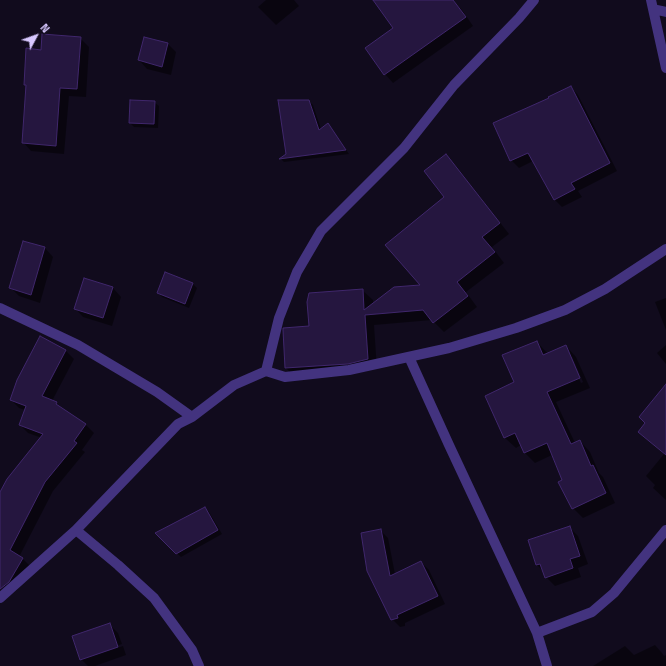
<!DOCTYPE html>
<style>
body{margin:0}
#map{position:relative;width:666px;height:666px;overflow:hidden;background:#110b1d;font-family:"Titillium Web",sans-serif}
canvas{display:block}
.north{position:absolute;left:16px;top:16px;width:40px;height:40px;-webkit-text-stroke:3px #110b1d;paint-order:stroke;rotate:49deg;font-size:11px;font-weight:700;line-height:16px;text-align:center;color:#d7c7ff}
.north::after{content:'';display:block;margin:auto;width:14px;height:18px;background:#d7c7ff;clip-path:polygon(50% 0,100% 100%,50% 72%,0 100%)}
</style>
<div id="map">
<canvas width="666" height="666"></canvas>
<div class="north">N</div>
</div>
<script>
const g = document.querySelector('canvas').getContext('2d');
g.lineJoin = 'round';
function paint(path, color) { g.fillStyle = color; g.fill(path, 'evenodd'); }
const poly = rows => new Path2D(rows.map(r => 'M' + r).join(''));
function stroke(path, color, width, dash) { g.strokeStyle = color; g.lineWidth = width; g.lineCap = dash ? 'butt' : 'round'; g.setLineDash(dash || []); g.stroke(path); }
const shadow = poly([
 [266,0,294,0,299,6,276,25,258,7],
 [375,0,453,1,462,10,473,26,393,83,385,74,394,29],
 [80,38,89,47,86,97,69,96,64,154,31,151,23,142,27,87,25,85],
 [168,44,176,52,171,75,147,69,139,60],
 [571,87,578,95,617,171,578,191,582,197,562,207,555,200,533,161,519,168,511,160,550,98],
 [309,101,313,105,321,129,328,124,332,129,349,154,284,162,281,159,287,154],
 [154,102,159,106,158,128,134,127,130,123],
 [446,156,456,166,509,234,492,247,504,263,466,292,477,307,444,332,432,320,374,325,377,369,359,373,296,378,286,368,284,330,310,327,362,290,373,300,373,305,422,286,445,197],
 [23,242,45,248,53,257,40,303,19,296,10,287],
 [193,284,197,288,189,308,162,297,158,293],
 [113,288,121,297,112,326,83,317,75,308],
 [666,298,666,330,655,302],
 [41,338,66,351,74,359,52,401,56,403,64,410,85,424,94,433,82,450,85,452,53,491,19,557,23,559,31,567,17,590,14,592,0,583,0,494,42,438,28,433,20,425,25,410,19,408,11,400],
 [537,342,548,354,566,346,576,357,590,388,556,402,575,443,580,441,590,452,599,473,603,477,615,503,583,518,573,508,564,480,552,455,535,463,525,453,521,445,516,448,505,438,486,396,515,383],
 [570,357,572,357,583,382,581,383],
 [666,345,666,364,657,353],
 [666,386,666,500,653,488,655,485,646,476,664,454,639,432,646,423],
 [205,508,209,512,222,534,181,557,157,534],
 [569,527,578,536,588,564,578,568,581,577,555,586,546,577,544,572,537,565,529,541],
 [380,530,388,538,395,574,421,562,429,570,445,604,405,623,405,626,400,627,392,619],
 [109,624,118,633,122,644,84,657,84,659,123,646,126,655,95,666,88,666,81,659],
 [655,645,662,653,664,656,666,655,666,666,593,666,625,646,634,655]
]);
const building = poly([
 [373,0,453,0,466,17,384,75,365,48,393,28,373,0],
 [42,34,81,37,77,89,60,88,56,146,22,143,26,85,24,85,26,48,41,50,42,34],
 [144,37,168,43,162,67,138,60,144,37],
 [571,86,610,163,571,183,575,189,554,200,528,153,510,161,493,123,549,98,548,97,571,86],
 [130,100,155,101,154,124,129,123,130,100],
 [278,100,309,100,319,130,328,123,346,150,279,159,286,154,278,100],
 [446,154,500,223,482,237,495,252,457,282,468,296,433,323,423,310,365,315,368,359,348,364,285,368,283,330,283,328,309,326,307,302,309,293,363,289,364,310,394,287,420,285,385,245,444,197,424,171,446,154],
 [23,241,45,247,31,295,9,288,23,241],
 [165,272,193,283,185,304,157,293,165,272],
 [84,278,113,287,103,318,74,309,84,278],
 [40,336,66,350,42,396,57,402,56,404,86,424,74,441,77,443,45,482,10,550,23,558,9,582,0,589,0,492,7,479,43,434,19,425,26,406,10,400,17,380,40,336],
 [537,341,543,355,566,345,580,378,547,392,571,444,580,440,591,466,593,465,606,493,572,509,558,482,562,480,547,443,524,453,515,433,504,438,485,396,514,382,502,355,537,341],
 [666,384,666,455,638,432,645,423,639,417,666,384],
 [205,507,218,530,176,554,155,533,205,507],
 [570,526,580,556,570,559,573,568,545,578,540,564,536,565,528,540,570,526],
 [381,529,390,576,421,561,438,596,397,615,398,618,391,620,367,571,361,533,381,529],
 [110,623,118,647,80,660,72,636,110,623]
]);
const minor = poly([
 [651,0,666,68],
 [653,9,666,12],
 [0,308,78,345,157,392,192,417],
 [409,357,449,445,537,633,547,666],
 [266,371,279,318,297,272,321,231,404,148,454,85,519,18,534,0],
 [76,530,118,565,154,598,192,650,199,666],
 [0,598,76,530,178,424,192,417,234,385,266,371,285,377,349,370,449,348,516,328,565,310,605,289,666,249],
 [537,633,592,612,614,593,666,530]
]);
paint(shadow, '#0007');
paint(building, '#25163f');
stroke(building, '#40276c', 1);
stroke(minor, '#43337f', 10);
</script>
